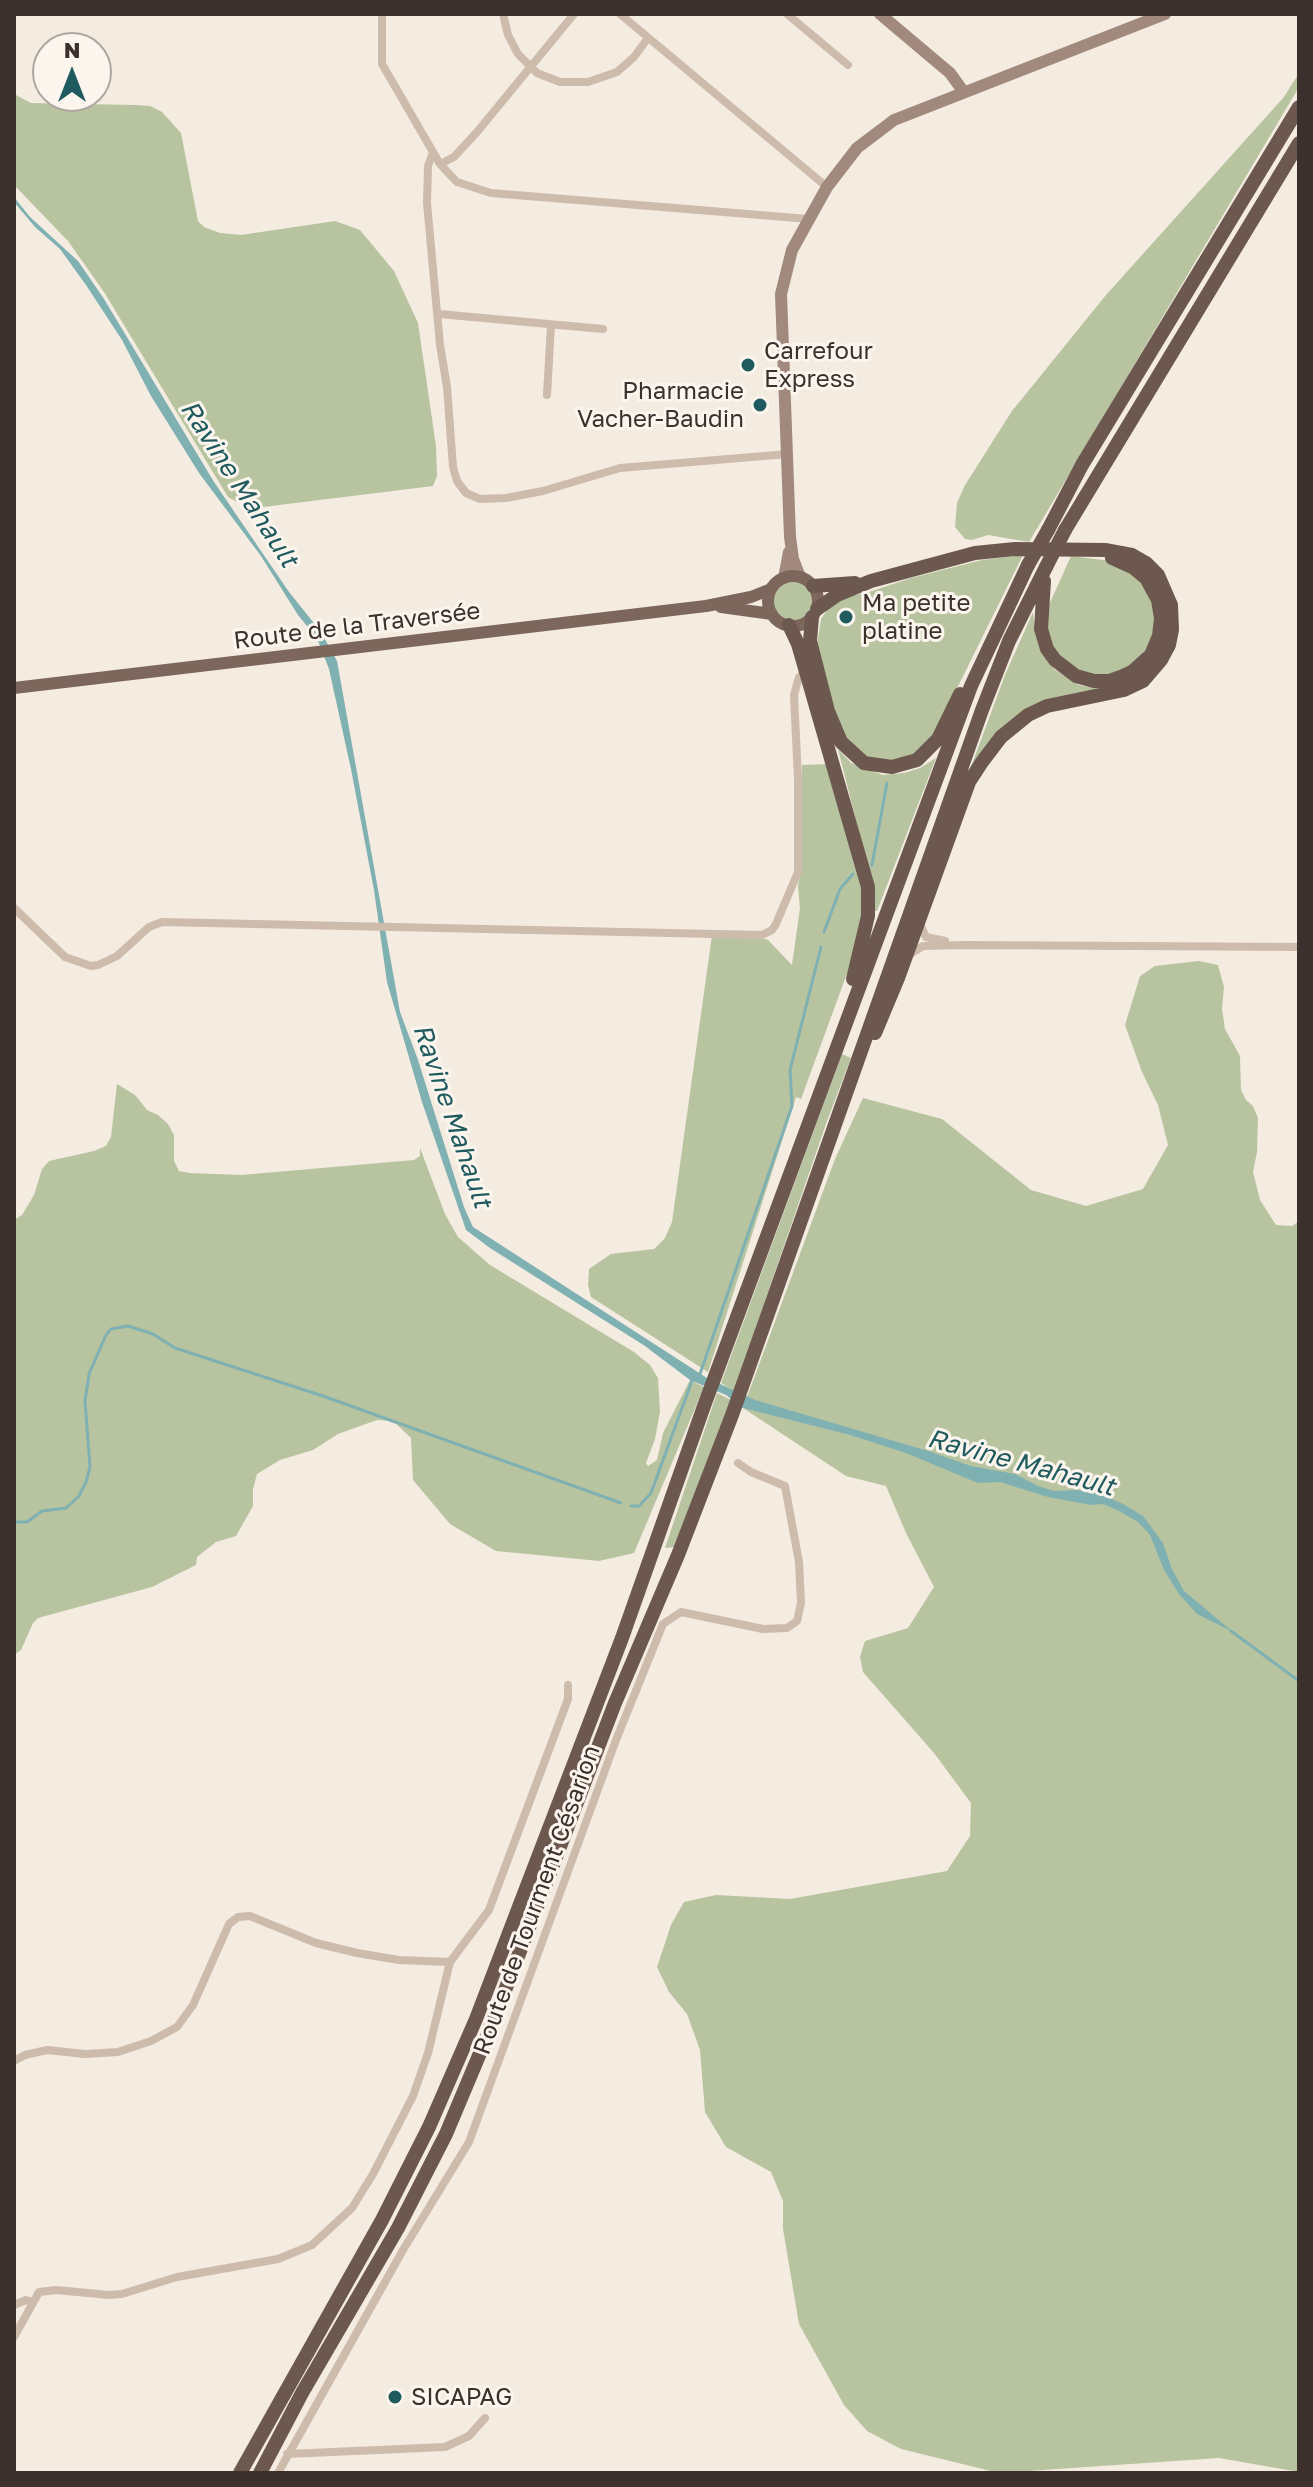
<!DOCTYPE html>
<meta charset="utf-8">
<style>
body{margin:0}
#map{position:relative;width:1313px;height:2487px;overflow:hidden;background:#f4ebe1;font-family:"Golos Text",sans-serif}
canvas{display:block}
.frame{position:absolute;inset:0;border:16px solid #3b302b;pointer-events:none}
.north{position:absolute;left:32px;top:32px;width:80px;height:80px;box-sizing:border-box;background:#fbf5ee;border:2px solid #aea6a0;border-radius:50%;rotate:0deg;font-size:22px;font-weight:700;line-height:32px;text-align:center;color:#3b302b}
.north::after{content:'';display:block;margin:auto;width:28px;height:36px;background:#1f5a5e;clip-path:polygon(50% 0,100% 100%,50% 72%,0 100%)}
</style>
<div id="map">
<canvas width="1313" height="2487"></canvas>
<div class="frame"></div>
<div class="north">N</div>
</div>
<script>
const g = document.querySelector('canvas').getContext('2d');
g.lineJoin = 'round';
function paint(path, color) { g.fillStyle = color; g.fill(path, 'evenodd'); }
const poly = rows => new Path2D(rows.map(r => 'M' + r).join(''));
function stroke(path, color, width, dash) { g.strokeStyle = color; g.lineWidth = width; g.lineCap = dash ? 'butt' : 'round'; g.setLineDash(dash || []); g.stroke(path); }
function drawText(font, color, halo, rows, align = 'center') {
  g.font = font + ' "Golos Text",sans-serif'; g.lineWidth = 6; g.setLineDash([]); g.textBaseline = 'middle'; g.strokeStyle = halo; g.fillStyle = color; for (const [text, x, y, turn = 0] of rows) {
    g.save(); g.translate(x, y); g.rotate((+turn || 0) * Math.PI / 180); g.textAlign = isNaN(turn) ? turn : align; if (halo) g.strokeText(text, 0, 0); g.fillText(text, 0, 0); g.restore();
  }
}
const green = poly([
 [1299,73,1299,87,1029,542,988,535,972,540,965,539,955,527,957,503,965,485,1012,411,1106,295,1284,97],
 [14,94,31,103,135,105,150,106,162,112,181,133,198,221,204,227,220,233,241,235,335,221,360,230,394,271,418,323,436,446,437,476,433,486,263,507,241,504,228,497,104,292,68,241,14,185],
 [1023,555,932,739,915,758,874,762,848,746,833,712,817,645,821,619,830,606,845,597,869,592,911,578,982,560],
 [1071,556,1111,561,1137,574,1156,605,1152,650,1126,673,1084,676,1058,658,1046,631,1049,605],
 '773 601a20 20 0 1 1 40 0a20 20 0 1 1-40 0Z',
 [1033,612,1036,637,1054,669,1079,685,1096,688,1118,687,1046,703,968,775,1005,675],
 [838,749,851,763,883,775,904,773,920,768,936,758,877,911,875,911,871,880],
 [829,764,856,859,864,906,852,960,801,1099,796,1097,708,1372,591,1297,588,1285,589,1269,611,1254,654,1249,665,1238,672,1222,712,935,757,936,768,940,792,965,800,908,798,886,802,865,802,765],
 [1199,961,1218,965,1224,987,1222,1009,1225,1029,1240,1056,1241,1090,1246,1100,1253,1106,1258,1118,1257,1152,1253,1172,1260,1200,1276,1225,1292,1226,1299,1221,1299,2472,1219,2458,999,2473,901,2449,867,2431,844,2405,799,2324,783,2229,783,2201,771,2172,726,2147,705,2112,700,2050,687,2014,669,1992,657,1967,671,1925,684,1902,716,1895,790,1899,947,1871,970,1836,971,1803,934,1753,863,1672,860,1657,865,1641,908,1628,934,1587,906,1533,886,1486,846,1476,743,1408,835,1159,863,1098,942,1119,1031,1190,1086,1206,1143,1189,1168,1145,1158,1105,1142,1072,1125,1025,1140,976,1155,966],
 [842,1054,851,1058,827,1121,734,1391,721,1383],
 [117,1084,135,1095,147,1110,158,1115,168,1124,174,1135,174,1161,179,1171,189,1173,241,1175,414,1160,420,1156,420,1148,445,1214,458,1237,490,1265,634,1352,650,1365,658,1378,660,1412,655,1439,646,1463,648,1466,657,1460,663,1433,690,1380,704,1387,634,1553,599,1561,496,1551,450,1524,413,1480,411,1438,393,1421,377,1420,338,1434,313,1450,280,1460,257,1474,253,1489,253,1506,236,1536,216,1542,197,1557,196,1565,152,1587,38,1618,33,1623,21,1650,14,1655,14,1220,22,1215,34,1195,42,1169,49,1161,94,1151,106,1146,111,1137],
 [717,1393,731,1400,674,1547,665,1548]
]);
const water = poly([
 [14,197,30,217,78,261,104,299,214,482,289,592,321,632,337,661,400,1012,418,1060,464,1207,473,1227,707,1378,755,1400,928,1451,971,1466,1015,1474,1038,1486,1054,1491,1078,1490,1102,1495,1123,1504,1143,1516,1163,1543,1172,1569,1184,1591,1233,1632,1197,1614,1179,1594,1164,1570,1150,1535,1138,1522,1119,1511,1103,1504,1091,1505,1048,1497,1000,1482,978,1483,906,1453,850,1435,743,1408,726,1395,690,1380,645,1346,490,1248,466,1230,422,1102,387,982,374,890,351,769,329,669,317,638,298,615,261,556,199,473,151,396,122,340,86,285,60,249,35,227,14,202]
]);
const stream = poly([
 [872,865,887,783],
 [824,932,840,889,853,874],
 [700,1374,792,1106,790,1070,821,947],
 [631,1506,639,1506,651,1493,693,1378],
 [14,1522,27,1522,42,1511,66,1508,79,1496,86,1482,90,1467,85,1401,89,1374,106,1335,111,1329,128,1326,153,1334,175,1348,323,1396,621,1503],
 [1231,1631,1299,1681]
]);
const minor = poly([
 [382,14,382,64,440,164,457,182,491,193,809,219],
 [503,14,508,35,518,54,537,73,560,82,588,82,617,72,634,57,648,38],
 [620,14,827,187],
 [787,14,848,65],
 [433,152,428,166,427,203,440,345,447,387,453,467,457,481,466,493,480,499,506,498,543,491,620,468,788,454],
 [440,164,454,157,477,132,574,14],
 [439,314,603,329],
 [547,395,551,325],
 [14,908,65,957,91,966,98,965,117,956,149,927,162,922,762,935,772,930,776,924,798,872,798,779,794,695,799,677,806,672],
 [920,924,926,937,945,941],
 [910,954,923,946,966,945,1299,947],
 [14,2061,25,2055,47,2050,85,2054,118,2052,151,2041,177,2027,193,2005,229,1924,238,1917,250,1916,316,1943,357,1953,399,1960,450,1962],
 [14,2305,26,2300,32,2302],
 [14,2337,39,2292,56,2290,109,2295,122,2294,177,2277,278,2259,312,2245,352,2208,373,2174,413,2096,428,2053,450,1962,489,1910,568,1699,568,1685],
 [287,2454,445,2447,469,2436,485,2418],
 [278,2473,403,2250,469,2142,616,1740,663,1624,681,1612,763,1629,787,1628,797,1621,801,1603,799,1562,785,1486,751,1472,738,1463]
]);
const secondary = poly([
 [880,14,950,73,963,91],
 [800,577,793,559,790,537,781,294,792,250,827,187,857,148,894,120,1165,14],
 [784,578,789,552]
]);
const primary = poly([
 '768 601a25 25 0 1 1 50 0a25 25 0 1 1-50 0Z',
 [721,607,772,614],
 [14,688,706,606,751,597,771,589]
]);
const trunk = poly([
 [1048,530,1082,465,1299,107],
 [1065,530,1299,143],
 [1044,581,1041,629,1047,649,1055,660,1076,676,1094,681,1109,681,1123,676,1132,672,1151,655,1159,636,1161,618,1158,600,1146,578,1134,568,1112,558],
 [813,586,855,583],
 [817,609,837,595,871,581,975,553,1015,549,1105,550,1132,555,1146,563,1158,575,1171,605,1172,630,1169,645,1161,660,1143,681,1124,690,1047,706,1028,715,1001,737,982,762,969,782,898,978,875,1033],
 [812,617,810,641,828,711,841,742,864,763,892,767,917,760,938,739,960,694],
 [789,625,798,644,868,887,868,916,853,979],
 [240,2473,382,2220,429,2127,476,2019,622,1638,704,1406,971,686,1028,565],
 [260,2473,302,2393,398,2228,446,2134,491,2027,615,1703,678,1555,732,1415,982,710,1009,641,1046,567]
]);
const trunkBridge = poly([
 [1028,565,1048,530],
 [1046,567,1065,530]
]);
const markers = [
 [748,365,8,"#1f5a5e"],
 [760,405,8,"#1f5a5e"],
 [846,617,8,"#1f5a5e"],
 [395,2397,8,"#1f5a5e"]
];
const poiNames = [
 ["Carrefour",764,351],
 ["Express",764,379],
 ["Pharmacie",744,391,"right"],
 ["Vacher-Baudin",744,419,"right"],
 ["Ma petite",862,603],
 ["platine",862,631],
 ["SICAPAG",411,2397]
];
const streetNames = [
 ["Route de la Traversée",357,626,-7],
 ["Route de Tourment Césarion",537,1900,-70]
];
const waterNames = [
 ["Ravine Mahault",239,484,57],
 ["Ravine Mahault",452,1116,71],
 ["Ravine Mahault",1021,1463,15]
];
paint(green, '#b8c4a0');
paint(water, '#7fb0b2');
stroke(stream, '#7fb0b2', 3);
stroke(minor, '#cdbbac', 8);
stroke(secondary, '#a18a7d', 12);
stroke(primary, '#7d675c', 12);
stroke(trunk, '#6c584f', 14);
stroke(trunkBridge, '#6c584f', 14);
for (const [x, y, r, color] of markers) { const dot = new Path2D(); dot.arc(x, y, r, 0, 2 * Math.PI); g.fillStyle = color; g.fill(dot); stroke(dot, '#fbf5ee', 3); }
drawText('24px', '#3b302b', '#fbf5ee', poiNames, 'left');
drawText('24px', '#3b302b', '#fbf5ee', streetNames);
drawText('italic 26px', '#1f5a5e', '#fbf5ee', waterNames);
</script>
